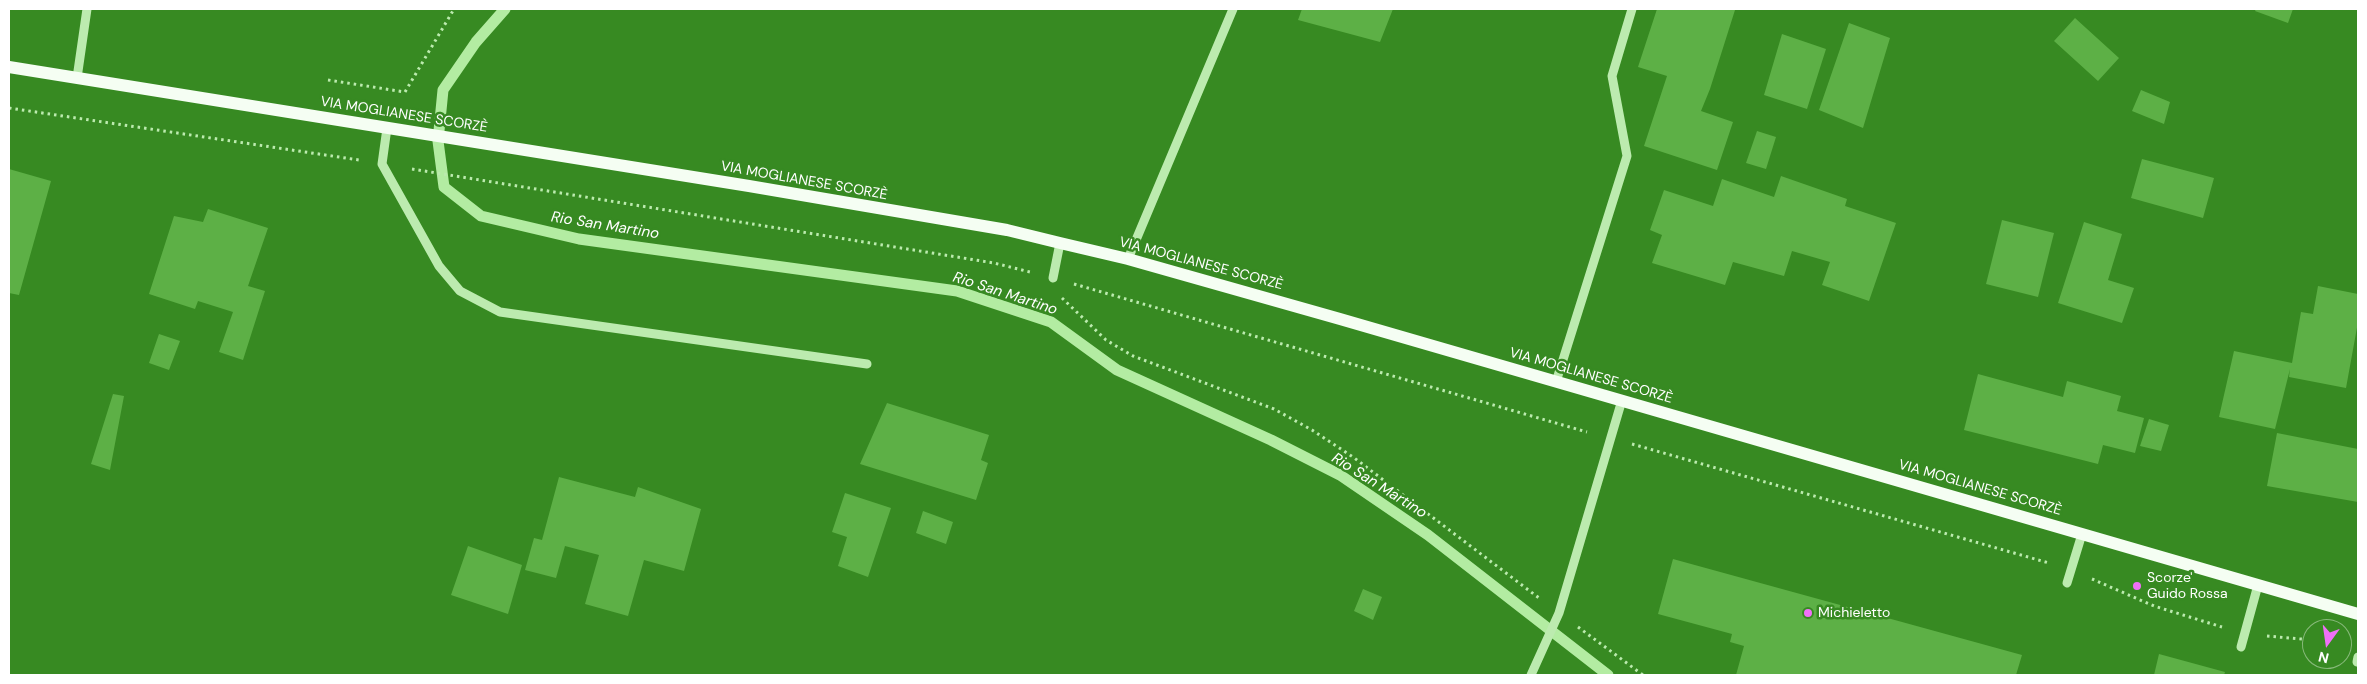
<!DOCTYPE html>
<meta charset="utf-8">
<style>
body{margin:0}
#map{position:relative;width:2367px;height:684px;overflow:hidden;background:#378a22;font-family:"DM Sans",sans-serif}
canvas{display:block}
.frame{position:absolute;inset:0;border:10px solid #fff;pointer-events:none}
.north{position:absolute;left:2302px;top:619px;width:50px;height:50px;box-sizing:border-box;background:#378a22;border:1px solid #87b97a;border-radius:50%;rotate:194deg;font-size:14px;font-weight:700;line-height:20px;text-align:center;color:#fff}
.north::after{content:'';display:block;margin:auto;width:18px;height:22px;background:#ef70f7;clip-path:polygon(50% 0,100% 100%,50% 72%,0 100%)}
</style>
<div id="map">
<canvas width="2367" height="684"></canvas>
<div class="frame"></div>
<div class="north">N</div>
</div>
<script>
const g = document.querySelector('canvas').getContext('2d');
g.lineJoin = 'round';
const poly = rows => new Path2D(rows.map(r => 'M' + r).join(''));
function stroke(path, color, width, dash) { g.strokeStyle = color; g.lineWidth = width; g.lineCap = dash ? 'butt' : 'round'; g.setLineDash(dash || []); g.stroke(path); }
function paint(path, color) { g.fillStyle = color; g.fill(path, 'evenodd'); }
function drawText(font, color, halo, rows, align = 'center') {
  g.font = font + ' "DM Sans",sans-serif'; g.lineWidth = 5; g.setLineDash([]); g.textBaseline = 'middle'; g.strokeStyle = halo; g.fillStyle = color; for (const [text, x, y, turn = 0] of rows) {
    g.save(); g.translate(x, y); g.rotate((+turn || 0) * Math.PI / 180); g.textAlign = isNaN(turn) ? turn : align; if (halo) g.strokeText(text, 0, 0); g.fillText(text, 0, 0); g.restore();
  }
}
const stream = poly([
 [505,9,476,42,443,90,438,141,444,187,481,216,579,239,957,291,1051,322,1117,370,1271,440,1340,475,1428,535,1608,675]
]);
const building = poly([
 [1302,9,1393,9,1380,42,1298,20],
 [1657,9,1735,10,1710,89,1701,111,1733,122,1717,170,1644,146,1667,76,1638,67],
 [2256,9,2293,9,2288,23,2255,11],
 [2075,18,2119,58,2098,81,2054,41],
 [1849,23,1890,38,1863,128,1819,110],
 [1782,34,1826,49,1807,109,1764,95],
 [2141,90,2170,102,2164,124,2132,111],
 [1757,131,1776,137,1766,169,1746,163],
 [2142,159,2214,178,2203,218,2131,198],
 [9,169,51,181,19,295,9,293],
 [1781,176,1847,199,1845,206,1896,223,1869,301,1822,285,1830,262,1792,251,1784,276,1733,262,1725,285,1652,263,1662,235,1650,230,1664,190,1713,206,1722,179,1774,197],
 [208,209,268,228,248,286,265,291,243,360,219,352,233,312,198,301,195,309,149,294,174,216,203,222],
 [2002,220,2054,233,2038,297,1986,284],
 [2084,222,2122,234,2108,280,2134,288,2122,323,2058,303],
 [2318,286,2358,294,2358,322,2346,388,2289,377,2290,369,2275,429,2219,417,2234,351,2292,363,2301,312,2313,314],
 [159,334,180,341,169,370,149,363],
 [1978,374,2063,397,2067,381,2121,396,2117,411,2144,418,2135,453,2103,445,2098,464,1964,430],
 [113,394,124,396,110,470,91,464],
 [887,403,989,435,981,460,988,463,976,500,860,464],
 [2149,419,2169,425,2161,451,2140,446],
 [2277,433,2358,449,2358,502,2267,486],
 [559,477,635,497,638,487,701,509,684,571,644,560,628,616,585,604,599,555,565,546,556,578,525,570,534,538,542,540],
 [845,493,891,508,868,577,838,566,847,537,832,532],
 [923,511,953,522,946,544,916,533],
 [468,546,522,565,508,614,451,595],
 [1673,559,2022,655,2016,675,1736,675,1744,646,1730,642,1732,634,1658,614],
 [1363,589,1382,597,1373,620,1354,611],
 [2159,654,2225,672,2224,675,2154,675]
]);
const path = poly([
 [328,80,405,92,454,9],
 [9,108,359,160],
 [412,169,994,263,1030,272],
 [1074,284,1587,432],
 [1062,298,1106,340,1133,356,1274,409,1312,430,1353,457,1539,598],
 [1632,444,2049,563],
 [2092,579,2154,606,2222,627],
 [1578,627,1643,675],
 [2267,636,2312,640]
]);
const minor = poly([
 [77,78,87,9],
 [387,128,382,164,439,266,460,291,500,312,867,364],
 [1128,259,1233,9],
 [1053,278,1060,243],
 [1556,382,1627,156,1612,76,1632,9],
 [2067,583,2082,534],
 [2241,647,2258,585],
 [2357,662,2358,657],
 [1531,675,1559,613,1622,400]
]);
const major = poly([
 [9,67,749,186,1007,230,1060,243,1128,259,1340,319,2358,614]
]);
const markers = [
 [2137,586,5,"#ef70f7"],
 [1808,613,5,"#ef70f7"]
];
const streetNames = [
 ["VIA MOGLIANESE SCORZÈ",404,115,9],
 ["VIA MOGLIANESE SCORZÈ",804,181,10],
 ["VIA MOGLIANESE SCORZÈ",1201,264,15],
 ["VIA MOGLIANESE SCORZÈ",1591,376,16],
 ["VIA MOGLIANESE SCORZÈ",1980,488,16]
];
const poiNames = [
 ["Scorze'",2147,578],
 ["Guido Rossa",2147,594],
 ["Michieletto",1818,613]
];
const waterNames = [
 ["Rio San Martino",605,226,9],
 ["Rio San Martino",1005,294,18],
 ["Rio San Martino",1379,486,32]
];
stroke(stream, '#b3eca2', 11);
paint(building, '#5db046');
stroke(path, '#bcebaf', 3, [2.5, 4]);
stroke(minor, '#bcebaf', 9);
stroke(major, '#f5fef3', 12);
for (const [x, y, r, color] of markers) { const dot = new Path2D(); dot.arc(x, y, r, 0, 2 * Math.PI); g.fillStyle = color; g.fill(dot); stroke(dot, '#378a22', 2); }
drawText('14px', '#fff', '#378a22', streetNames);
drawText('14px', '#fff', '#378a22', poiNames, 'left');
drawText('italic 15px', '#fff', '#378a22', waterNames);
</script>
